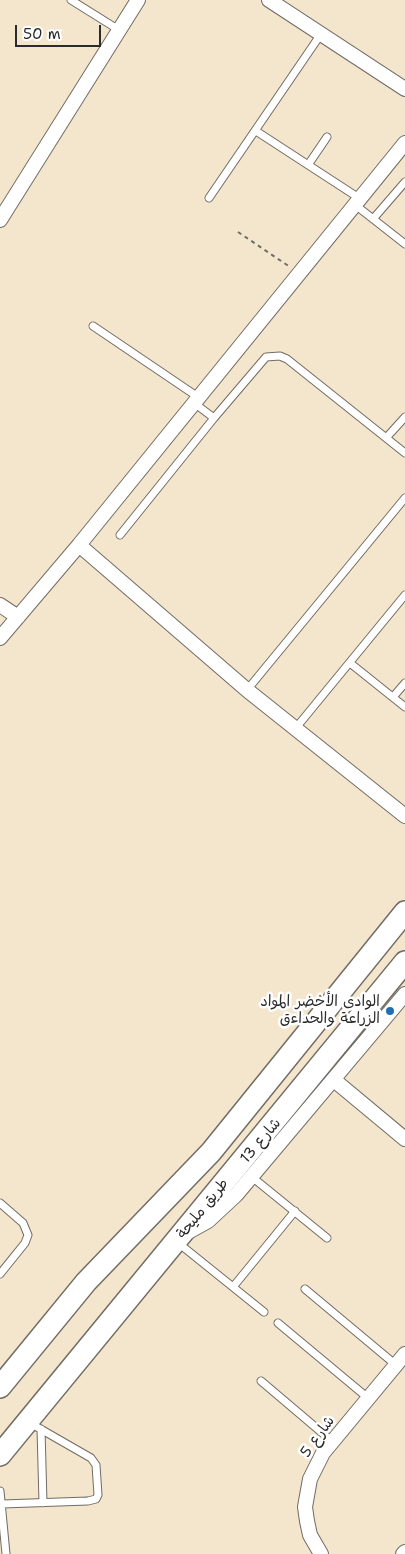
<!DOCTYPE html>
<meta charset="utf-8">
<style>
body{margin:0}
#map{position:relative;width:405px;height:1554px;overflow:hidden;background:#f3e6cd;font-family:"Shantell Sans",sans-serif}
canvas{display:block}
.scale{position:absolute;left:15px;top:25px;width:86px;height:22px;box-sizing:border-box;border:2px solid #2b2b2b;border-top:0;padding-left:6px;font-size:15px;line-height:18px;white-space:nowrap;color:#2b2b2b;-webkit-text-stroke:4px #fff;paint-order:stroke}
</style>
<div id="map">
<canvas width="405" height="1554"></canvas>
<div class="scale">50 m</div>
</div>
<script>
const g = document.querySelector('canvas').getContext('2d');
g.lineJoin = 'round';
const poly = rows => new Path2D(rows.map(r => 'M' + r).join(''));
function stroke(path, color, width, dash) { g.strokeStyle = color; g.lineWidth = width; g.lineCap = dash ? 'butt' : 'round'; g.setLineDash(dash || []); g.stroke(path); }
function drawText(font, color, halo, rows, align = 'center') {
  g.font = font + ' "Shantell Sans","Playpen Sans Arabic",sans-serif'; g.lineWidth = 5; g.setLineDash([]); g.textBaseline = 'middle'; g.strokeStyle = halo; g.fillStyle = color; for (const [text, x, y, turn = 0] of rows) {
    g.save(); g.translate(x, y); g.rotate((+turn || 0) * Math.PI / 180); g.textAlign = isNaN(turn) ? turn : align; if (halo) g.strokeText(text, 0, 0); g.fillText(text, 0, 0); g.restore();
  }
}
const path = poly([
 [238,232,290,267]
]);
const service = poly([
 [71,0,119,30],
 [256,131,359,198],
 [308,165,327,137],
 [209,198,321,34],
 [354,204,405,244],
 [373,219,405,182],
 [93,326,198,397],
 [194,403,214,418],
 [386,438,405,417],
 [120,535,214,418,266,357,280,356,287,359,405,453],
 [350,663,405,707],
 [247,690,405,498],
 [393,697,405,683],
 [295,729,405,595],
 [252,1177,327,1238],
 [0,1203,23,1223,28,1235,25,1243,0,1274],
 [177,1242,264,1312],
 [233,1287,295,1211],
 [305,1289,396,1365],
 [278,1323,368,1398],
 [261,1381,333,1442],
 [41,1429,43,1503],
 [0,1491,6,1554],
 [2,1504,88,1501,96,1499,98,1495,96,1465,91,1458,30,1423]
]);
const minor = poly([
 [269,0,405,89],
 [0,220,138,0],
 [79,545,247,690,405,816],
 [0,605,18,617],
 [0,638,79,545,405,143],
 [334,1080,405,1139],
 [188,1232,208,1221,236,1195,405,994],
 [321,1554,310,1535,307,1521,305,1507,310,1479,323,1453,405,1354],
 [403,1554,405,1552]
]);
const primary = poly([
 [0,1387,86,1282,211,1152,405,912],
 [0,1455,405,962]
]);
const markers = [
 [390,1011,5,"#1f6fb2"]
];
const poiNames = [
 ["الوادى الأخضر المواد",380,1002],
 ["الزراعة والحداءق",380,1019]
];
const streetNames = [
 ["شارع 13",261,1141,-50],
 ["طريق مليحة",203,1209,-51],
 ["شارع 5",318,1437,-54]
];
stroke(service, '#716c64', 9);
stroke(minor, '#716c64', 16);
stroke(primary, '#716c64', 24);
stroke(path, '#716c64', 2, [4, 4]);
stroke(service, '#fff', 7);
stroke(minor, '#fff', 14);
stroke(primary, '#fff', 21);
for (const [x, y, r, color] of markers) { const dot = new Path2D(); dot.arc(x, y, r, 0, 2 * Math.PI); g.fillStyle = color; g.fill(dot); stroke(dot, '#fff', 2); }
drawText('15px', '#2b2b2b', '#fff', poiNames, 'right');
drawText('15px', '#2b2b2b', '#fff', streetNames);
</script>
